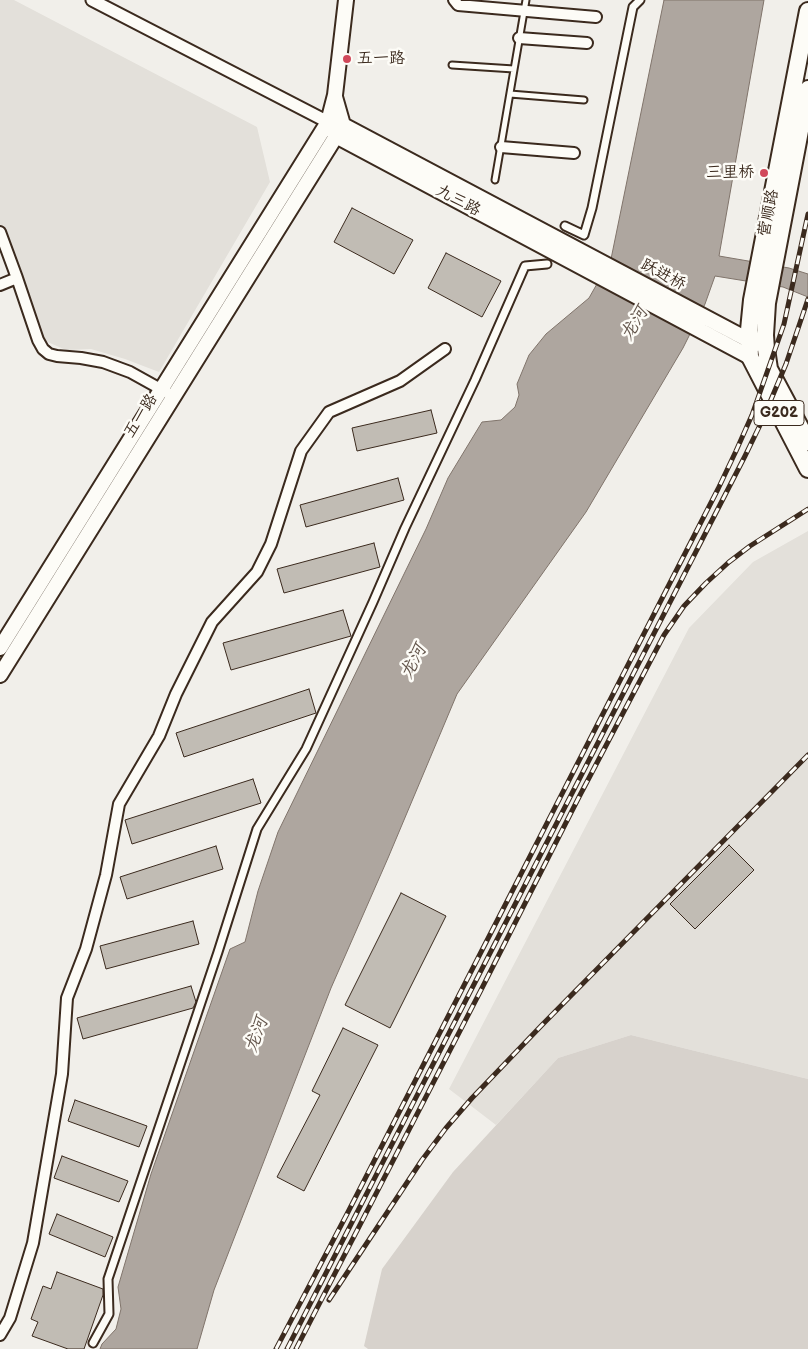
<!DOCTYPE html>
<meta charset="utf-8">
<style>
body{margin:0}
canvas{display:block;background:#f1efea}
</style>
<canvas width="808" height="1349"></canvas>
<script>
const g = document.querySelector('canvas').getContext('2d');
g.lineJoin = 'round';
function paint(path, color) { g.fillStyle = color; g.fill(path, 'evenodd'); }
const poly = rows => new Path2D(rows.map(r => 'M' + r).join(''));
function stroke(path, color, width, dash) { g.strokeStyle = color; g.lineWidth = width; g.lineCap = dash ? 'butt' : 'round'; g.setLineDash(dash || []); g.stroke(path); }
function drawText(font, color, halo, rows, align = 'center') {
  g.font = font + ' "Balsamiq Sans","LXGW WenKai TC",sans-serif'; g.lineWidth = 5; g.setLineDash([]); g.textBaseline = 'middle'; g.strokeStyle = halo; g.fillStyle = color; for (const [text, x, y, turn = 0] of rows) {
    g.save(); g.translate(x, y); g.rotate((+turn || 0) * Math.PI / 180); g.textAlign = isNaN(turn) ? turn : align; if (halo) g.strokeText(text, 0, 0); g.fillText(text, 0, 0); g.restore();
  }
}
const built = poly([
 [0,0,14,0,257,127,270,182,159,372,125,359,91,349,66,350,43,340,0,224],
 [808,531,808,1079,631,1035,558,1058,496,1125,449,1089,689,628,753,562]
]);
const green = poly([
 [631,1035,808,1079,808,1349,368,1349,364,1346,382,1269,453,1172,558,1058]
]);
const water = poly([
 [664,0,764,0,719,256,789,268,808,274,808,297,783,287,715,276,705,304,683,348,586,512,457,694,388,858,331,988,214,1290,197,1349,100,1349,102,1344,116,1329,121,1309,118,1287,151,1174,230,949,245,942,258,891,278,832,426,529,448,478,482,422,501,420,515,407,519,395,517,384,529,355,546,334,589,298,611,259,664,0]
]);
const building = poly([
 [352,208,413,240,394,274,334,242,352,208],
 [446,253,501,281,482,317,428,288,446,253],
 [431,410,437,433,357,451,352,428,431,410],
 [398,478,404,500,306,527,300,505,398,478],
 [374,543,380,567,284,593,277,569,374,543],
 [343,610,351,636,231,670,223,643,343,610],
 [309,689,316,713,184,757,176,733,309,689],
 [253,779,261,803,132,844,125,820,253,779],
 [729,845,754,870,695,929,670,904,729,845],
 [216,846,223,869,127,899,120,877,216,846],
 [401,893,446,916,390,1028,345,1005,401,893],
 [193,921,199,944,106,969,100,946,193,921],
 [191,986,196,1002,193,1008,83,1039,77,1018,191,986],
 [343,1028,378,1045,304,1191,277,1177,320,1095,312,1091,343,1028],
 [75,1100,147,1126,139,1147,68,1121,75,1100],
 [62,1156,128,1181,119,1202,54,1178,62,1156],
 [57,1214,113,1237,105,1257,49,1234,57,1214],
 [57,1272,103,1289,103,1295,84,1349,68,1349,32,1336,38,1322,31,1319,43,1286,51,1289,57,1272]
]);
const service = poly([
 [452,65,514,69],
 [510,94,584,100],
 [495,180,526,0]
]);
const pedestrian = poly([
 [565,226,584,235,592,208,633,7,640,0],
 [93,1343,109,1314,108,1279,218,952,257,829,306,749,373,602,405,528,475,380,525,266,547,264]
]);
const minor = poly([
 [454,0,458,5,596,17],
 [519,38,587,43],
 [501,147,574,153],
 [0,232,17,278],
 [0,285,17,278,38,340,43,349,49,354,57,356,81,358,103,362,130,372,166,392],
 [0,1335,10,1318,33,1243,62,1074,67,998,86,949,106,875,119,804,159,736,176,694,212,622,257,572,271,544,301,451,329,412,400,381,445,349]
]);
const tertiary = poly([
 [92,0,328,122]
]);
const secondary = poly([
 [335,124,343,125,756,344],
 [332,130,336,136,750,357],
 [0,648,328,122,335,95,346,0],
 [0,675,343,125,335,97]
]);
const trunk = poly([
 [808,11,752,300,749,330,750,357,808,469],
 [808,89,767,303,765,335,766,349,769,369,808,442]
]);
const rail = poly([
 [329,1300,422,1160,446,1128,472,1098,541,1026,808,755],
 [276,1349,347,1214,718,489,736,451,752,415,784,324,808,214],
 [287,1349,745,456,762,421,786,364,808,299],
 [296,1349,481,990,579,797,664,635,684,606,706,583,729,562,750,546,808,509]
]);
const markers = [
 [347,59,5,"#d1495b"],
 [764,173,5,"#d1495b"]
];
const shields = [
 [779,413,50]
];
const shieldNames = [
 ["G202",779,413]
];
const poiNames = [
 ["五一路",357,59],
 ["三里桥",754,173,"right"]
];
const streetNames = [
 ["九三路",458,201,28],
 ["营顺路",769,213,-79],
 ["跃进桥",663,275,28],
 ["五一路",141,416,-58]
];
const waterNames = [
 ["龙河",635,324,-59],
 ["龙河",414,662,-63],
 ["龙河",257,1035,-70]
];
paint(built, '#e3e0da');
paint(green, '#d7d2cc');
paint(water, '#aea69f');
stroke(water, '#80746b', 1);
paint(building, '#c1bcb4');
stroke(building, '#3b2a1e', 1);
stroke(service, '#3b2a1e', 9);
stroke(pedestrian, '#3b2a1e', 11);
stroke(minor, '#3b2a1e', 14);
stroke(tertiary, '#3b2a1e', 15);
stroke(secondary, '#3b2a1e', 18);
stroke(trunk, '#3b2a1e', 20);
stroke(service, '#fdfcf7', 5);
stroke(pedestrian, '#fdfcf7', 7);
stroke(minor, '#fdfcf7', 10);
stroke(tertiary, '#fdfcf7', 11);
stroke(secondary, '#fdfcf7', 14);
stroke(trunk, '#fdfcf7', 16);
stroke(rail, '#3b2a1e', 5);
stroke(rail, '#fdfcf7', 3, [9]);
for (const [x, y, r, color] of markers) { const dot = new Path2D(); dot.arc(x, y, r, 0, 2 * Math.PI); g.fillStyle = color; g.fill(dot); stroke(dot, '#fdfcf7', 2); }
for (const [x, y, w] of shields) { const box = new Path2D(); box.roundRect(x - w / 2, y - 12.5, w, 25, 4); g.fillStyle = '#fdfcf7'; g.fill(box); stroke(box, '#3b2a1e', 1); }
drawText('bold 15px', '#3b2a1e', null, shieldNames);
drawText('16px', '#3b2a1e', '#fdfcf7', poiNames, 'left');
drawText('16px', '#3b2a1e', '#fdfcf7', streetNames);
drawText('italic 18px', '#63554b', '#fdfcf7', waterNames);
</script>
